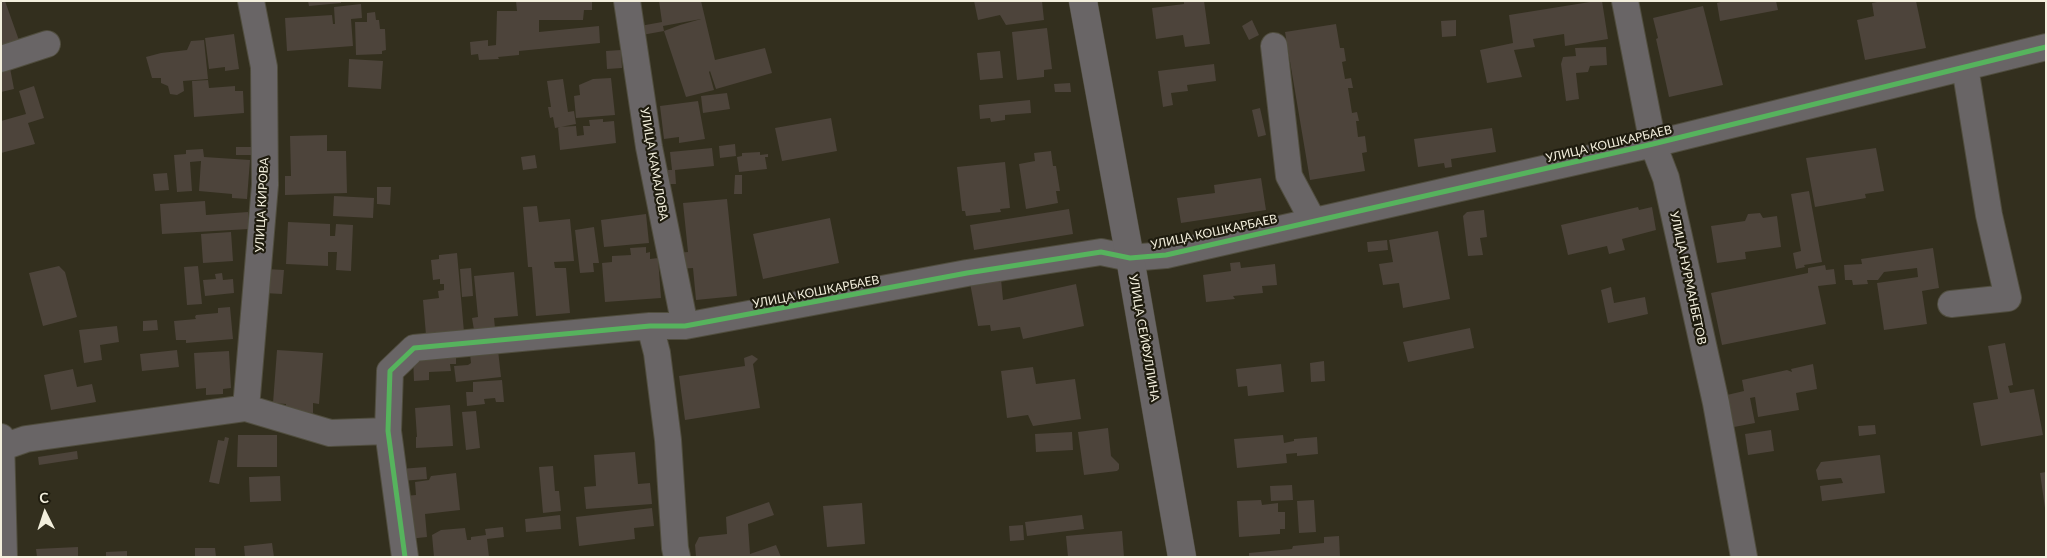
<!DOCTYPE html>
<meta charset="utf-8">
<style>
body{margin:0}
#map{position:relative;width:2047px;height:558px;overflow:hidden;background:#332f1e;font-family:Lato,sans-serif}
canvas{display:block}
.frame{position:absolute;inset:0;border:2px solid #f3efdd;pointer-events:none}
.north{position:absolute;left:20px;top:488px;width:50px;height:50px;-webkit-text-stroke:4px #1f1c0f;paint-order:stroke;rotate:356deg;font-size:14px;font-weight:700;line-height:20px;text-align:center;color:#f3efdd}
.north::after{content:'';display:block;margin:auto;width:18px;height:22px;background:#f3efdd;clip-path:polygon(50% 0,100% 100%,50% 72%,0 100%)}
</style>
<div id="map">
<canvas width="2047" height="558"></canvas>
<div class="frame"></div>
<div class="north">С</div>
</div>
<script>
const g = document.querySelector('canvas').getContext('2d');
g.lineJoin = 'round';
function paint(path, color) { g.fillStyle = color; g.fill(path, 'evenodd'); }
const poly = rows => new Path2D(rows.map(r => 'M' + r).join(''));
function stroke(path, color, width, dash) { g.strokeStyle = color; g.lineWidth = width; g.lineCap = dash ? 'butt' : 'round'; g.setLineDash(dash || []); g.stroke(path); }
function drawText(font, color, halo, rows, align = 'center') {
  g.font = font + ' Lato,sans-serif'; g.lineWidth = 4.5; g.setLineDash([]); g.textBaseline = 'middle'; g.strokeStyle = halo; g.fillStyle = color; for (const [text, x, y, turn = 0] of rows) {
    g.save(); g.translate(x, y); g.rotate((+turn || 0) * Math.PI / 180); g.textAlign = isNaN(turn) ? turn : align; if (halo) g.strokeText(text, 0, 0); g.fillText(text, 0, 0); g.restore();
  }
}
const building = poly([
 [1,1,5,1,21,46,1,52],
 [308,1,341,1,341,3,309,6],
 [516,1,592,1,592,10,584,10,583,20,539,20,539,32,599,26,600,43,519,51,519,55,498,57,499,59,479,60,478,54,471,55,470,42,488,40,488,46,496,45,497,11,517,11],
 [659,1,701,1,715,60,765,48,772,73,716,89,710,71,709,72,714,90,686,97,664,31,642,35,640,26,662,22],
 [701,19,680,25,664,31,663,26],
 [974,1,1042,1,1044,20,1006,25,1000,15,978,20],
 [1184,1,1204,1,1210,44,1185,47,1183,35,1156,39,1152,8,1184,4],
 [1596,1,1602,1,1608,39,1565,46,1564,34,1533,39,1535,47,1514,50,1522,77,1487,83,1480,50,1513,43,1509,15],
 [1724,1,1776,1,1778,10,1720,21,1717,3],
 [1882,1,1916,1,1926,48,1865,60,1857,20,1874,16,1872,3],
 [361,4,362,18,351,19,353,46,287,51,285,18,332,15,333,24,335,24,334,7],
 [1703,6,1723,85,1669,97,1656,39,1658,38,1653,18],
 [375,12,376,20,379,20,380,29,385,29,386,50,382,51,382,54,356,55,355,22,367,22,367,13],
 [1252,20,1259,35,1249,40,1242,26],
 [1456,20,1456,36,1442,37,1441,21],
 [1336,24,1340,48,1344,48,1346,61,1342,62,1345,79,1351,78,1353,88,1348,88,1352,113,1357,112,1359,121,1356,121,1358,137,1365,136,1367,152,1362,153,1365,171,1310,180,1285,32],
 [1047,28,1052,69,1044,70,1044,77,1017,80,1012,32],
 [234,34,239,69,225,71,225,67,209,69,205,38],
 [204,40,208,79,183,81,184,91,177,95,170,94,168,86,161,83,161,78,152,78,146,57,161,53,187,50,191,41],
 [1606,47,1607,65,1590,66,1588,72,1576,73,1579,99,1566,101,1561,64,1563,57,1576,56,1575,48],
 [621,50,622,68,607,69,606,51],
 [1000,51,1003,78,980,80,977,53],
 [349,59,383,61,381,89,348,87],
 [1214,64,1216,81,1187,85,1188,91,1171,93,1173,105,1163,107,1158,71],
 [10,68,14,89,1,92,1,70],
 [611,78,615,115,576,118,574,96,580,95,579,85,593,79],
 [563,79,568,112,574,111,576,124,555,128,553,117,550,118,548,107,551,107,547,81],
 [208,80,209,88,235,86,235,91,243,91,244,113,194,117,192,81],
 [1070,83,1071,92,1055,92,1054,84],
 [34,86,44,118,28,123,35,144,1,153,1,121,26,114,19,91],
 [727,93,730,109,703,113,701,96],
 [1030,100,1031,113,1005,115,1005,120,991,122,990,118,980,119,979,105],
 [698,101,705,139,679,143,679,137,664,139,660,106],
 [1260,108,1266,135,1258,137,1252,110],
 [831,118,837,151,782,161,775,128],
 [603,119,603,122,614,121,616,143,560,150,558,127,576,126,577,136,584,135,583,126,590,126,589,120],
 [1492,128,1496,152,1451,159,1452,167,1445,168,1444,163,1418,167,1414,139],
 [327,135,327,151,346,151,347,193,285,195,285,176,291,176,290,136],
 [735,144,736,156,720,158,719,146],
 [236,147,251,147,251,155,236,155],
 [712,148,714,166,675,170,676,184,664,184,662,170,672,170,670,152],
 [1876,148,1884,191,1865,194,1866,198,1815,207,1806,158],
 [203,149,204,157,250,160,247,199,232,198,232,194,199,191,201,161,190,162,192,191,177,192,174,155,186,154,186,150],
 [1051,151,1053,166,1056,166,1060,191,1056,191,1058,203,1026,209,1019,164,1035,161,1034,153],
 [760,152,760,155,768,154,768,157,765,157,767,169,739,172,737,157,742,156,742,153],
 [535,155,537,168,523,170,521,157],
 [1005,162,1010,208,1000,209,1001,212,966,216,965,211,962,211,957,167],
 [167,173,169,190,155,191,153,174],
 [735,175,742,175,742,194,734,194],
 [1261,178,1266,210,1181,223,1177,198,1215,193,1214,185],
 [377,187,391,187,390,205,377,204],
 [1809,191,1822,262,1804,265,1805,267,1796,269,1793,253,1801,251,1791,194],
 [334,196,374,198,373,218,333,216],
 [727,199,737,296,696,300,693,268,677,269,675,253,688,252,683,203],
 [205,201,206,215,248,212,249,229,162,234,160,204],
 [537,206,539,222,570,219,574,261,554,262,555,268,566,268,570,313,536,316,532,267,528,267,523,207],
 [1638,207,1639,210,1652,207,1656,230,1622,239,1625,250,1609,254,1607,246,1568,255,1561,225],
 [1069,209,1073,234,974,250,970,225],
 [1484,210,1487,237,1480,238,1483,255,1468,256,1463,216,1467,212],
 [1760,213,1763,218,1777,216,1781,247,1745,252,1746,259,1717,263,1711,226,1745,221,1748,214],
 [646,214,649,243,604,247,601,220],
 [830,218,839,263,763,279,753,234],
 [288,222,330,224,330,236,335,236,336,224,353,225,351,271,336,270,337,252,328,252,328,266,286,264],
 [594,227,599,263,593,263,594,272,580,273,575,230],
 [1438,231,1450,299,1403,308,1399,283,1383,285,1379,264,1393,262,1389,240],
 [231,232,233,261,203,263,201,234],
 [1387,240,1388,250,1368,252,1367,242],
 [646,247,646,253,650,252,650,259,658,258,661,298,605,302,602,263,612,262,612,256,631,255,630,248],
 [1933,248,1939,288,1922,291,1927,324,1884,330,1877,283,1918,277,1917,268,1884,272,1878,280,1867,280,1868,284,1853,285,1852,280,1845,280,1844,265,1862,264,1861,259],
 [457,253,464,332,426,335,423,300,439,298,438,291,444,290,444,284,440,284,440,279,433,280,431,260,439,259,439,255],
 [1240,262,1241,268,1275,264,1277,285,1262,286,1263,293,1233,296,1235,299,1206,302,1203,275,1231,271,1230,263],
 [1825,265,1826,270,1834,269,1836,284,1818,286,1826,324,1722,345,1711,293,1808,273,1808,268],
 [59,266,65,272,77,317,43,326,29,273],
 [198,266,202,304,187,305,184,267],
 [471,268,473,296,462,297,460,269],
 [266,269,284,270,282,294,264,293],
 [514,272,518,316,494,318,495,328,474,330,472,318,478,317,474,276],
 [222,273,223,280,233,279,234,293,205,296,203,280,216,279,215,274],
 [1001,279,1003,300,1076,284,1084,326,1023,339,1020,327,991,331,990,325,978,326,970,283],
 [1611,287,1614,303,1645,297,1648,314,1608,323,1601,290],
 [230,307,233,339,186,343,186,340,176,340,174,321,196,319,195,317,196,315,218,313,218,308],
 [157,320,158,330,143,331,143,321],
 [117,326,119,342,100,345,102,360,84,363,79,330],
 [1470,328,1474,348,1408,362,1403,342],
 [2005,343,2013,385,2008,386,2010,393,2034,389,2043,435,1981,446,1973,403,1998,399,1988,346],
 [177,350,179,367,142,371,140,354],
 [277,350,323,353,319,404,313,403,313,413,285,411,286,404,273,403],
 [498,350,501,377,456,382,454,366,468,365,471,363,470,354],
 [229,351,231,388,223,389,223,394,206,395,206,388,196,389,194,353],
 [456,352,456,364,450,364,451,371,429,372,429,380,414,381,413,357],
 [752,355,758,359,753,364,760,408,685,420,679,376,745,366,744,358],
 [1324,361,1325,381,1311,382,1310,363],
 [1281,364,1284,392,1248,396,1247,386,1238,387,1236,369],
 [1813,364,1817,389,1796,393,1799,410,1758,417,1755,397,1750,398,1755,423,1734,427,1727,395,1744,391,1742,380,1787,370,1792,372,1791,369],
 [1033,367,1036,384,1075,379,1081,419,1033,426,1028,415,1007,418,1001,371],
 [73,369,77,387,92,384,96,402,51,410,44,375],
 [502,380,504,402,496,402,495,398,484,399,485,404,467,406,466,392,473,392,473,382],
 [450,405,453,446,416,448,416,437,417,437,415,408],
 [476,411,480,448,466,450,462,412],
 [1875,425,1876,434,1859,436,1858,426],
 [1108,428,1111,456,1119,464,1119,469,1117,471,1084,475,1078,432],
 [1771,430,1774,451,1748,455,1745,434],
 [1072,432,1073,450,1036,452,1035,434],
 [238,435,277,435,277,467,237,467],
 [1283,435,1284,443,1294,441,1294,439,1317,437,1318,454,1297,456,1297,453,1286,454,1287,463,1237,468,1234,439],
 [225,437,229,438,219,484,209,482,218,440,224,441],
 [77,451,78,459,39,465,38,457],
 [635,452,638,484,650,483,652,504,586,509,584,487,596,486,594,455],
 [1880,455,1885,493,1822,501,1820,486,1843,483,1841,478,1818,480,1816,470,1821,462],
 [553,466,555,491,559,491,561,511,543,513,539,467],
 [426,467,427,479,401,481,400,469],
 [2046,472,2046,508,2045,508,2040,473],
 [456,473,460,510,425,514,427,537,408,539,404,496,416,495,415,482,429,480,431,476],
 [280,476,281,501,250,502,249,477],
 [1292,485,1293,500,1271,501,1270,486],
 [1261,500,1262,505,1278,503,1278,512,1285,512,1285,529,1280,529,1280,534,1239,537,1237,501],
 [1314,500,1316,532,1299,533,1297,501],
 [769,502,774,515,748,524,750,554,776,545,781,557,696,557,695,545,699,537,727,534,726,517],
 [862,503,865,544,827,547,823,506],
 [652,508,654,526,634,528,635,539,579,546,576,517],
 [560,515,561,529,526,532,525,519],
 [1082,515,1084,529,1027,536,1025,522],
 [1023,525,1024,540,1010,541,1009,526],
 [503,527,504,537,487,539,489,557,434,557,432,535,441,530,465,528,467,540,471,540,471,537,486,535,485,529],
 [1122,531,1124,557,1068,557,1066,536],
 [1339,536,1340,557,1249,557,1249,553,1292,549,1293,546,1324,543,1324,537],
 [272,543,274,557,245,557,244,546],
 [78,547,78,557,37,557,36,549],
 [195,548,215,548,216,557,195,557],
 [127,551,127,557,106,557,106,552]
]);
const minor = poly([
 [627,1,649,147,685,326],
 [1625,1,1653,144,1666,178,1716,403,1744,557],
 [1274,46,1289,176,1313,221],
 [1,59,47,44],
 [1951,304,2008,298,1989,215,1965,67],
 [650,326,657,353,668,440,675,548,677,557],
 [246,408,265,185,264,67,251,1],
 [1,437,4,557],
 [3,447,26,439,246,408,330,433,388,431],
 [405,557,388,431,390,371,414,348,650,326,685,326,967,273,1101,252,1130,258,1166,255,1653,144,2046,47]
]);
const tertiary = poly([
 [1083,1,1130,258,1182,557]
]);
const cycleway = poly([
 [405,557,388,431,390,371,414,348,650,326,685,326,967,273,1101,252,1130,258,1166,255,1653,144,2046,47]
]);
const streetNames = [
 ["УЛИЦА КОШКАРБАЕВ",1609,144,-13],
 ["УЛИЦА КАМАЛОВА",654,164,80],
 ["УЛИЦА КИРОВА",262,205,-87],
 ["УЛИЦА КОШКАРБАЕВ",1214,232,-12],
 ["УЛИЦА НУРМАНБЕТОВ",1688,278,78],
 ["УЛИЦА КОШКАРБАЕВ",816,292,-11],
 ["УЛИЦА СЕЙФУЛЛИНА",1144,338,80]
];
paint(building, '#4d443b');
stroke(minor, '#504d3e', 28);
stroke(tertiary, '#504d3e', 29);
stroke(minor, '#696566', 26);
stroke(tertiary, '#696566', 28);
stroke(cycleway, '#56b35d', 5);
drawText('12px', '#f3efdd', '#1f1c0f', streetNames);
</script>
